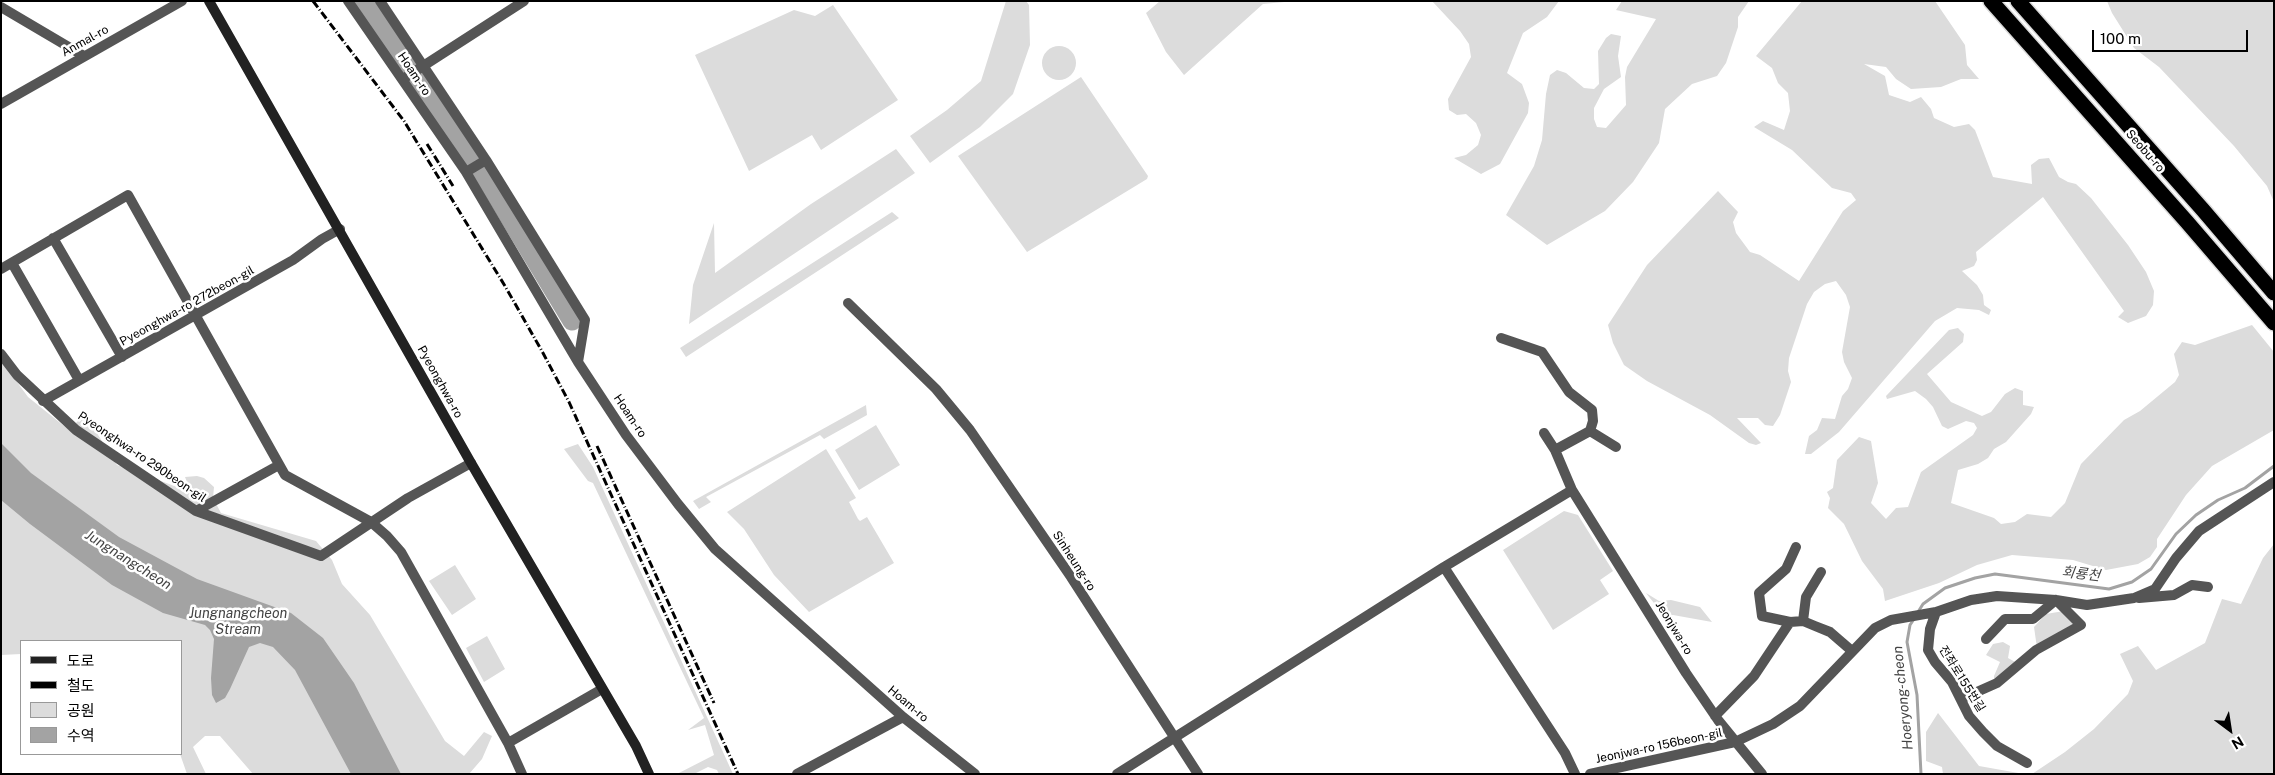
<!DOCTYPE html>
<meta charset="utf-8">
<style>
body{margin:0}
#map{position:relative;width:2275px;height:775px;overflow:hidden;background:#fff;font-family:"Public Sans","Noto Sans KR",sans-serif}
canvas{display:block}
.frame{position:absolute;inset:0;border:2px solid #000;pointer-events:none}
.legend{position:absolute;left:20px;top:640px;width:162px;height:115px;box-sizing:border-box;background:#fff;border:1px solid #999;margin:0;padding:6px 9px;list-style:none;font-size:15px;color:#000}
.legend li{display:flex;align-items:center;gap:10px;height:25px}
.legend b{width:25px;border:1px solid #999}
.north{position:absolute;left:2205px;top:705px;width:50px;height:50px;-webkit-text-stroke:4px #fff;paint-order:stroke;rotate:149deg;font-size:14px;font-weight:700;line-height:20px;text-align:center;color:#000}
.north::after{content:'';display:block;margin:auto;width:18px;height:22px;background:#000;clip-path:polygon(50% 0,100% 100%,50% 72%,0 100%)}
.scale{position:absolute;left:2092px;top:30px;width:156px;height:22px;box-sizing:border-box;border:2px solid #000;border-top:0;padding-left:6px;font-size:15px;line-height:18px;white-space:nowrap;color:#000;-webkit-text-stroke:4px #fff;paint-order:stroke}
</style>
<div id="map">
<canvas width="2275" height="775"></canvas>
<div class="frame"></div>
<ul class="legend">
<li><b style="height:6px;background:#222"></b>도로</li>
<li><b style="height:6px;background:#000"></b>철도</li>
<li><b style="height:14px;background:#dcdcdc"></b>공원</li>
<li><b style="height:14px;background:#a3a3a3"></b>수역</li>
</ul>
<div class="north">N</div>
<div class="scale">100 m</div>
</div>
<script>
const g = document.querySelector('canvas').getContext('2d');
g.lineJoin = 'round';
function paint(path, color) { g.fillStyle = color; g.fill(path, 'evenodd'); }
const poly = rows => new Path2D(rows.map(r => 'M' + r).join(''));
function stroke(path, color, width, dash) { g.strokeStyle = color; g.lineWidth = width; g.lineCap = dash ? 'butt' : 'round'; g.setLineDash(dash || []); g.stroke(path); }
function drawText(font, color, halo, rows, align = 'center') {
  g.font = font + ' "Public Sans","Noto Sans KR",sans-serif'; g.lineWidth = 5; g.setLineDash([]); g.textBaseline = 'middle'; g.strokeStyle = halo; g.fillStyle = color; for (const [text, x, y, turn = 0] of rows) {
    g.save(); g.translate(x, y); g.rotate((+turn || 0) * Math.PI / 180); g.textAlign = isNaN(turn) ? turn : align; if (halo) g.strokeText(text, 0, 0); g.fillText(text, 0, 0); g.restore();
  }
}
const green = poly([
 [1006,1,1026,1,1029,5,1030,45,1013,94,980,127,930,163,910,136,947,110,981,81],
 [1160,1,1295,1,1263,4,1184,75,1166,52,1146,13],
 [1432,1,1559,1,1547,17,1523,33,1507,73,1522,84,1529,103,1528,113,1500,164,1481,174,1454,158,1466,155,1478,145,1481,135,1476,123,1466,114,1457,115,1449,110,1448,99,1471,57,1469,44,1460,31],
 [1622,1,1749,1,1738,17,1738,27,1726,63,1717,76,1692,84,1665,109,1659,143,1633,182,1605,211,1547,245,1506,215,1534,166,1542,140,1546,94,1550,75,1557,70,1566,73,1584,88,1594,89,1599,84,1598,51,1606,38,1611,34,1621,36,1618,56,1621,77,1604,89,1594,108,1594,119,1597,127,1606,128,1626,105,1625,77,1627,67,1656,19,1616,10],
 [1802,1,1935,1,1965,45,1967,65,1979,79,1961,79,1941,87,1911,89,1896,79,1886,67,1864,64,1885,76,1889,95,1910,102,1921,97,1931,109,1934,118,1954,127,1969,124,1975,130,1993,177,2032,184,2031,165,2039,159,2049,158,2059,177,2068,182,2076,184,2091,198,2128,245,2146,272,2154,291,2153,305,2146,316,2128,323,2118,317,2124,311,2043,197,1976,252,1977,260,1974,266,1962,271,1977,285,1983,295,1984,305,1991,310,1989,315,1979,310,1957,308,1935,321,1839,432,1811,454,1805,454,1809,436,1817,430,1822,418,1835,419,1842,396,1848,389,1852,378,1844,362,1842,352,1850,307,1846,295,1836,281,1825,284,1814,292,1807,304,1789,358,1788,371,1791,382,1780,415,1773,426,1765,425,1758,418,1737,418,1761,443,1756,445,1749,443,1710,415,1647,381,1624,365,1613,343,1608,325,1647,265,1718,191,1738,212,1733,222,1736,233,1750,252,1760,255,1799,281,1843,211,1856,200,1851,193,1832,188,1792,150,1754,127,1763,121,1784,130,1790,111,1788,93,1778,83,1772,68,1756,56],
 [2107,1,2274,1,2274,202,2267,186,2234,146,2159,67,2134,48,2112,13],
 [833,5,898,100,821,150,812,135,749,171,695,55,794,10,815,16],
 '1042 63a17 17 0 1 1 34 0a17 17 0 1 1-34 0Z',
 [1081,77,1148,176,1147,179,1027,252,958,156],
 [896,149,915,173,689,324,693,285,714,223,715,273,811,204],
 [892,212,899,218,686,357,680,348],
 [2252,325,2274,352,2274,430,2212,466,2186,495,2157,539,2157,547,2150,557,2138,564,2106,570,2073,560,2012,555,1977,565,1939,583,1885,601,1883,589,1862,561,1844,524,1828,508,1830,498,1827,492,1833,488,1837,460,1859,437,1871,441,1878,483,1871,503,1886,519,1896,508,1908,507,1921,472,1973,435,1977,428,1974,423,1966,421,1948,429,1942,426,1933,407,1926,399,1915,391,1887,399,1886,396,1949,330,1958,328,1964,334,1963,342,1927,374,1951,402,1982,416,1991,412,2005,394,2015,388,2023,391,2023,405,2034,407,2031,414,2006,442,1994,449,1988,458,1978,464,1958,470,1951,503,1994,518,2001,524,2015,522,2027,514,2051,517,2065,503,2081,464,2124,420,2140,411,2175,382,2179,375,2174,354,2182,342,2195,345],
 [1,360,28,397,69,430,85,414,117,465,191,492,185,477,197,476,204,478,214,487,213,498,221,513,316,541,332,560,342,584,370,615,445,741,464,756,484,732,492,736,482,759,469,774,253,774,220,736,205,736,193,747,206,774,187,774,180,754,181,641,21,641,21,654,1,655],
 [866,405,867,415,824,439,820,435,706,497,711,502,699,509,693,501],
 [876,425,900,465,859,490,835,450],
 [578,444,593,467,733,774,719,774,717,770,708,767,694,774,677,774,714,755,705,725,688,730,704,718,593,483,588,481,564,449],
 [826,449,856,498,849,502,858,519,860,521,867,517,894,563,809,612,774,575,744,529,727,512],
 [1564,511,1578,515,1613,571,1600,580,1609,594,1553,630,1503,550],
 [2274,544,2274,774,2032,774,2065,752,2094,729,2128,694,2133,681,2120,654,2138,646,2156,670,2205,643,2222,599,2241,604,2263,558],
 [455,565,476,599,452,615,429,581],
 [1646,593,1659,601,1671,600,1700,607,1712,622,1673,615,1665,617],
 [2064,611,2077,625,2037,648,2034,627,2046,614],
 [487,636,505,669,484,682,466,648],
 [2003,642,2010,646,2008,658,2017,663,1994,684,1994,676,2000,662,1986,655,1993,644],
 [1938,713,1979,766,2024,774,1943,774,1942,767,1926,761,1926,732]
]);
const water = poly([
 [1,443,31,473,119,537,197,579,291,613,323,638,354,683,401,774,351,774,295,670,273,647,260,643,249,647,230,689,225,698,216,703,212,695,211,678,214,639,210,630,205,625,163,613,112,585,30,524,1,500]
]);
const stream = poly([
 [1918,612,1923,604,1945,588,1975,578,1995,574,2109,589,2132,582,2151,569,2176,534,2196,515,2218,500,2245,488,2274,466],
 [1914,619,1910,625,1907,642,1917,695,1921,774]
]);
const river = poly([
 [364,1,488,182,572,321]
]);
const street = poly([
 [348,1,466,172,578,362,626,435,678,504,715,549,903,717,975,774],
 [380,1,486,160,585,320,578,362],
 [1,7,84,56],
 [403,79,524,1],
 [1,104,182,1],
 [466,172,486,160],
 [53,238,122,357],
 [12,263,79,380],
 [1,269,128,195,285,475,371,522,387,536,401,552,508,743,522,774],
 [848,303,936,389,970,430,1071,577,1198,774],
 [1501,338,1542,352,1569,392,1592,410,1593,421,1590,431,1555,450],
 [1,354,17,375,76,430,196,511,321,556,408,498,471,463],
 [43,401,293,260,322,239,340,229],
 [1590,431,1616,447],
 [1544,433,1555,450,1572,490,1686,673,1718,720,1762,774],
 [196,511,279,465],
 [1796,547,1786,569,1759,593,1762,616,1790,622,1803,621,1815,626,1830,632,1852,651],
 [1444,567,1572,490],
 [2139,598,2174,595,2192,585,2208,587],
 [1936,612,1930,629,1928,650,1935,662,1952,682,1969,716,1983,732,1997,746,2027,763],
 [1803,621,1806,597,1821,572],
 [1961,699,1997,683,2036,650,2081,625,2056,600,2033,619,2005,619,1986,639],
 [1715,716,1754,676,1790,622],
 [508,743,602,689],
 [797,774,903,717],
 [1117,774,1444,567,1565,753,1575,774],
 [1590,774,1735,742,1773,724,1800,706,1875,628,1891,620,1936,612,1971,600,1997,596,2056,600,2087,605,2134,598,2155,589,2176,558,2199,531,2274,482]
]);
const secondary = poly([
 [209,1,471,463,636,746,649,774]
]);
const highway = poly([
 [1991,1,2187,222,2274,323],
 [2018,1,2203,210,2274,293]
]);
const rail = poly([
 [313,1,404,121,505,286,543,353,569,402,738,774],
 [427,144,453,186],
 [597,446,714,703]
]);
const streetNames = [
 ["Anmal-ro",85,41,-29],
 ["Hoam-ro",414,74,56],
 ["Seobu-ro",2145,151,49],
 ["Pyeonghwa-ro 272beon-gil",187,306,-29],
 ["Pyeonghwa-ro",440,382,61],
 ["Hoam-ro",630,416,56],
 ["Pyeonghwa-ro 290beon-gil",142,457,34],
 ["Sinheung-ro",1074,561,57],
 ["Jeonjwa-ro",1674,628,59],
 ["전좌로155번길",1962,679,58],
 ["Hoam-ro",908,704,40],
 ["Jeonjwa-ro 156beon-gil",1659,746,-12]
];
const waterNames = [
 ["Jungnangcheon",128,560,32],
 ["회룡천",2081,574,7],
 ["Jungnangcheon",238,614],
 ["Stream",238,630],
 ["Hoeryong-cheon",1903,698,-96]
];
paint(green, '#dcdcdc');
paint(water, '#a3a3a3');
stroke(stream, '#a3a3a3', 3);
stroke(river, '#a3a3a3', 19);
stroke(highway, '#dbdbdb', 18);
stroke(street, '#555', 10);
stroke(secondary, '#222', 10);
stroke(highway, '#000', 15);
stroke(rail, '#000', 3, [8, 2.5, 1, 2.5]);
drawText('12px', '#000', '#fff', streetNames);
drawText('italic 14px', '#444', '#fff', waterNames);
</script>
